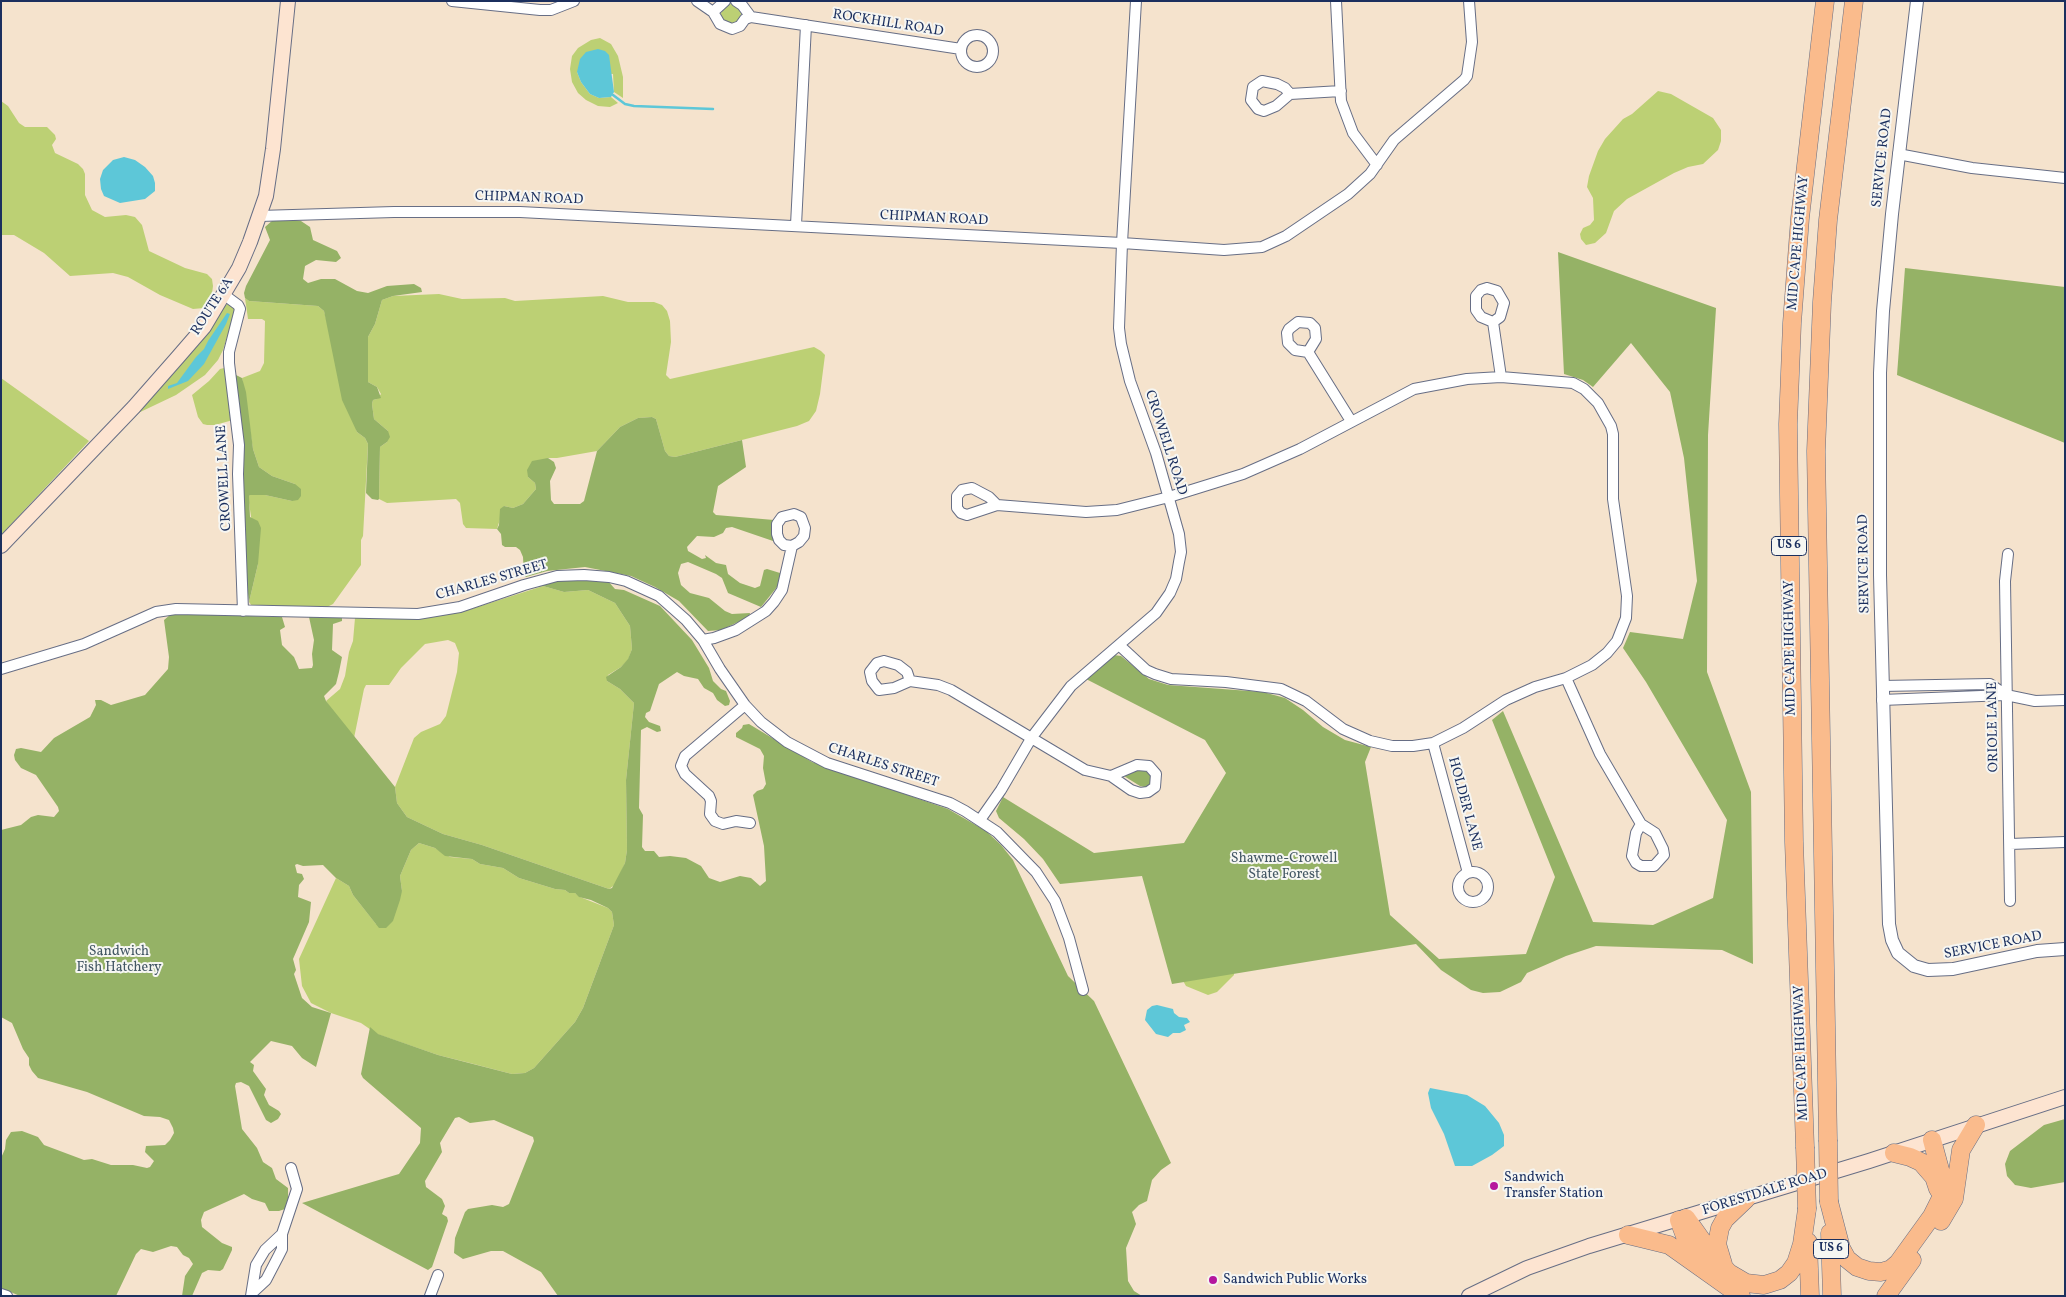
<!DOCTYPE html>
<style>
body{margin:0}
#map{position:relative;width:2066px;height:1297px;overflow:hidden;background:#f5e3cd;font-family:Vollkorn,serif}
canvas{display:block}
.frame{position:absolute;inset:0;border:2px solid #1b2f5e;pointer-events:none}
</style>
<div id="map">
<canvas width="2066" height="1297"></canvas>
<div class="frame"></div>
</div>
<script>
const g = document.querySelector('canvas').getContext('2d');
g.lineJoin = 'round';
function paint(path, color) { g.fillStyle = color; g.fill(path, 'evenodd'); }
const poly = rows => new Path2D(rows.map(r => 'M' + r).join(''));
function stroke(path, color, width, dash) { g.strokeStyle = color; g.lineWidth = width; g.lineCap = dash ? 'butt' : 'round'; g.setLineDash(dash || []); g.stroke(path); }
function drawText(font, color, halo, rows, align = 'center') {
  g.font = font + ' Vollkorn,serif'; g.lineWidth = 4; g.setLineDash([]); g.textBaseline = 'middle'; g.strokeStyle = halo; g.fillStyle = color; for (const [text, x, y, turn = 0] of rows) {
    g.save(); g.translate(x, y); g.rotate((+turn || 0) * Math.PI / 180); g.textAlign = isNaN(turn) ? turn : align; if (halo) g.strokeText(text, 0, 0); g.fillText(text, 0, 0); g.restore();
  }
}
const green = poly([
 '721 14a10 10 0 1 1 20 0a10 10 0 1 1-20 0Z',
 [600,38,611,44,618,56,623,77,623,98,614,92,613,74,577,72,581,82,590,94,599,98,611,97,618,103,610,107,598,106,586,100,578,93,572,82,570,69,572,56,578,48,591,40],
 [1658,91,1671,94,1713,118,1721,130,1721,141,1718,150,1703,164,1688,167,1674,173,1627,199,1614,211,1606,233,1595,243,1586,245,1581,239,1580,234,1583,228,1590,225,1594,220,1593,198,1587,187,1589,176,1598,151,1605,139,1623,119,1632,114],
 [1,101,8,106,19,123,25,127,47,127,55,135,56,139,52,145,55,153,78,164,83,169,85,174,85,195,92,210,105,217,126,215,135,217,142,225,149,251,185,268,207,274,212,279,213,286,211,301,204,308,193,309,160,295,128,277,113,273,70,276,44,253,14,235,1,235],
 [439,294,462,299,505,298,515,301,603,296,628,302,654,302,662,305,667,311,670,321,671,342,666,375,670,379,814,347,821,351,825,355,820,394,816,411,809,421,797,426,675,457,669,456,665,451,656,419,652,417,638,418,620,427,597,451,557,458,548,458,528,477,535,483,536,489,523,504,513,508,504,506,497,529,466,528,463,524,460,503,456,499,387,503,379,499,380,447,387,442,388,431,374,419,372,404,373,400,377,399,381,394,377,387,368,382,368,337,375,324,382,300,393,296],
 [245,298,249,301,318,306,324,311,357,432,365,438,368,444,363,536,361,540,361,565,333,604,327,607,257,608,252,606,249,602,258,564,248,496,250,495,265,495,292,501,295,484,272,476,259,467,253,449,242,378,260,371,264,363,265,321,262,319,248,319],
 [228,304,235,308,235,312,223,350,218,360,205,375,176,395,134,415,224,305],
 [224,368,226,369,233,420,215,425,207,425,203,424,198,417,192,395,209,381,220,369],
 [1,378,89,441,1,535],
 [543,586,564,592,588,590,615,603,630,626,632,649,628,660,621,667,608,675,607,681,620,689,634,703,626,780,627,850,625,863,616,884,609,889,482,845,443,834,407,817,397,803,395,787,414,738,421,732,440,724,446,716,457,672,459,653,455,643,448,640,425,644,401,668,389,685,366,685,364,689,353,743,326,701,340,689,345,676,349,652,353,641,355,618,419,618,468,610],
 [419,843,435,848,450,857,472,859,480,864,503,868,519,878,555,889,565,890,569,893,575,893,580,897,608,908,612,912,614,925,583,1008,575,1022,534,1068,525,1073,512,1074,466,1062,438,1055,377,1034,361,1023,331,1013,311,1003,302,986,299,959,336,878,349,886,353,895,376,924,402,891,400,876,411,850],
 [1234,967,1234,975,1217,992,1208,995,1186,986,1182,979]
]);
const forest = poly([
 [282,218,301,221,310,227,313,240,337,251,341,258,336,262,316,260,305,266,303,279,308,283,321,279,335,279,357,291,368,293,387,286,414,284,421,288,422,292,393,296,382,300,375,324,368,337,368,382,377,387,381,398,373,400,372,404,374,419,388,431,390,437,387,442,380,447,379,499,378,500,372,499,366,493,368,444,365,438,357,432,342,400,324,311,318,306,249,301,245,298,244,293,246,286,270,240,265,227,273,220],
 [1558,252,1716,308,1708,435,1707,672,1751,792,1753,964,1722,950,1596,946,1566,956,1527,973,1521,982,1500,992,1483,993,1471,990,1441,970,1416,944,1172,984,1142,876,1060,884,1043,859,1024,839,999,818,996,811,1003,797,1094,853,1184,843,1226,773,1205,740,1086,679,1114,655,1121,656,1149,679,1168,685,1263,692,1285,698,1303,710,1323,727,1345,740,1371,747,1365,762,1390,915,1439,959,1526,954,1555,877,1492,720,1503,711,1593,922,1653,925,1713,898,1727,820,1646,682,1623,648,1630,632,1683,639,1697,581,1684,458,1670,392,1631,343,1593,387,1583,380,1564,374],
 [1905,268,2065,287,2065,443,1897,375],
 [236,375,242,378,246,392,253,449,259,467,272,476,295,484,301,489,301,496,298,500,292,501,265,495,250,495,249,496,250,517,258,521,261,528,258,564,249,602,244,559,234,376],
 [652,417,656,419,665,451,669,456,675,457,742,440,746,467,718,486,713,512,716,515,774,520,776,538,773,541,732,527,726,528,723,533,714,537,697,536,687,547,688,551,702,559,706,558,705,555,716,563,726,565,728,574,740,583,755,588,760,586,764,570,767,569,780,573,781,576,777,587,761,607,728,593,722,578,716,574,688,562,681,564,678,573,681,585,690,593,709,598,725,611,732,614,750,613,749,617,721,630,708,631,679,601,655,587,631,576,585,567,547,571,526,577,524,576,523,557,520,550,516,547,505,547,502,545,501,534,497,529,499,525,500,509,504,506,513,508,523,504,536,489,535,483,528,477,527,470,532,461,548,458,554,462,556,468,550,481,551,500,554,504,580,504,584,501,597,451,620,427,638,418],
 [559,580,607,580,615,589,624,590,660,606,692,640,709,668,713,681,721,689,726,691,730,701,729,705,725,706,717,700,713,693,704,688,698,679,684,676,677,672,659,684,650,711,646,713,645,717,649,722,660,726,661,731,657,732,647,727,641,730,639,808,643,815,642,847,645,851,654,851,659,857,670,856,686,858,701,866,709,878,720,882,740,876,751,878,760,886,766,881,764,846,753,795,757,791,763,789,766,784,763,768,764,756,760,749,736,737,736,733,742,728,743,725,749,724,812,762,948,809,986,831,1001,845,1013,860,1068,976,1094,1001,1171,1163,1161,1170,1152,1180,1147,1201,1139,1205,1132,1212,1136,1224,1126,1248,1128,1281,1134,1291,1142,1296,558,1296,541,1272,503,1251,491,1251,463,1259,454,1253,455,1238,465,1212,468,1209,492,1205,503,1207,509,1204,534,1141,533,1137,494,1120,470,1123,459,1117,455,1118,440,1143,442,1152,425,1181,426,1187,442,1199,445,1206,442,1214,447,1217,448,1221,432,1267,428,1270,302,1203,399,1174,420,1143,421,1128,363,1078,361,1074,370,1027,378,1034,438,1055,512,1074,525,1073,534,1068,575,1022,583,1008,614,925,612,912,608,908,591,900,579,897,575,893,569,893,565,890,555,889,519,878,503,868,480,864,472,859,445,856,435,848,419,843,411,850,400,876,402,891,400,900,393,921,386,928,379,928,353,895,349,886,336,878,323,865,303,866,297,864,295,865,297,873,302,874,304,879,299,885,298,897,311,902,309,922,293,959,296,970,294,974,302,998,312,1007,331,1013,316,1067,302,1058,292,1046,271,1041,250,1062,254,1065,253,1071,266,1089,264,1095,269,1105,279,1111,281,1114,278,1119,271,1123,266,1120,249,1086,241,1082,236,1083,235,1086,242,1129,257,1148,263,1162,272,1168,276,1179,288,1188,288,1199,285,1209,279,1211,269,1211,265,1203,252,1199,244,1194,204,1212,201,1220,202,1227,222,1243,232,1247,232,1250,223,1269,220,1271,208,1270,202,1273,192,1296,182,1296,185,1276,193,1264,189,1258,183,1255,177,1247,171,1246,153,1252,141,1249,136,1254,116,1296,20,1296,1,1288,1,1158,5,1149,6,1140,11,1132,22,1131,38,1137,44,1145,84,1160,92,1159,111,1165,133,1165,147,1168,150,1167,154,1161,145,1152,146,1146,165,1145,170,1140,174,1133,173,1128,169,1120,160,1117,144,1116,87,1092,38,1078,32,1071,29,1065,29,1058,23,1049,12,1023,1,1017,1,830,21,825,31,817,38,815,54,817,59,811,58,807,36,775,21,768,15,760,14,755,16,749,21,748,41,752,54,738,90,717,96,705,95,700,101,700,111,705,145,695,168,669,169,657,164,620,170,615,181,614,282,617,285,627,280,630,282,645,294,657,299,669,312,668,313,665,312,654,314,640,309,617,342,618,342,621,333,624,332,650,342,657,339,672,336,684,324,696,326,701,395,787,397,803,407,817,443,834,482,845,609,889,612,888,625,863,627,850,626,780,634,703,620,689,607,681,606,677,621,667,628,659,632,649,630,626,615,603,588,590,564,592,543,586,536,587],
 [1147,768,1153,777,1149,788,1140,786,1124,776,1138,769],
 [2065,1119,2065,1182,2031,1188,2015,1185,2007,1176,2005,1164,2010,1151,2044,1125]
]);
const water = poly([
 [598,49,605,51,609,55,614,92,611,97,599,98,590,94,581,82,577,72,580,59,586,52],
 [124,157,135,160,145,167,153,176,155,183,155,191,145,199,120,203,104,196,101,189,100,179,103,170,113,160],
 [227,313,230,314,226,324,204,364,188,381,168,389,168,386,177,383,196,357,204,349,208,341],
 [1157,1005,1173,1009,1174,1013,1179,1017,1187,1018,1190,1022,1184,1025,1186,1030,1180,1033,1173,1033,1168,1037,1156,1034,1145,1020,1147,1010,1152,1006],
 [1430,1088,1467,1095,1485,1106,1499,1123,1504,1135,1504,1146,1492,1155,1472,1166,1455,1166,1444,1134,1431,1108,1428,1093]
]);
const stream = poly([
 [613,95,625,104,634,106,713,109]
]);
const minor = poly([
 [452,1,540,10,551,10,574,1],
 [697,1,713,12],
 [725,1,713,12,720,24,732,29,740,26,745,19,751,17,742,5,736,1],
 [1336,1,1341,101,1353,133,1377,165],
 [751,17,961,49],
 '961 51a16 16 0 1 1 32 0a16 16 0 1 1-32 0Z',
 [1290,94,1285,88,1277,84,1262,81,1253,87,1251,100,1258,109,1264,111,1276,106,1290,94,1341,91],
 [1898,154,1972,168,2065,178],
 [259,216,394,212,520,212,1122,243,1224,250,1262,247,1286,236,1348,194,1370,174,1394,140,1464,80,1467,76,1472,42,1469,1],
 [796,225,806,25],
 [1487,288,1497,291,1504,303,1500,317,1493,322,1481,317,1476,310,1476,296,1481,290,1487,288],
 [223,294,238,305,240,309,229,352,229,363,239,445,238,474,243,611],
 [1493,322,1501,377],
 [1308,352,1316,339,1315,328,1310,323,1298,322,1289,329,1287,333,1288,343,1295,350,1308,352,1351,421],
 [997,505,989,497,972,488,962,490,957,496,957,508,961,513,967,515,997,505,1086,512,1117,510,1169,497,1243,474,1300,449,1414,389,1467,379,1501,377,1573,383,1584,389,1598,403,1611,426,1613,434,1613,499,1627,596,1626,618,1617,641,1607,653,1592,665,1566,678,1535,687,1506,700,1463,728,1433,743,1413,746,1392,746,1370,741,1343,729,1306,701,1281,689,1226,682,1171,679,1155,674,1146,670,1119,645],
 [2008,554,2005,581,2010,901],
 [703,640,714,638,736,630,766,611,774,602,782,590,792,546,784,545,779,540,777,534,777,524,782,517,794,514,801,517,805,528,804,536,799,542,792,546],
 [884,661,898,665,907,672,910,681,894,688,879,690,872,681,870,672,877,663,884,661],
 [1,669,84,644,156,612,176,609,418,614,460,607,524,585,557,576,584,575,609,577,626,581,659,596,686,620,703,640,720,669,745,705,761,722,787,742,827,763,950,803,965,811,997,832,1036,872,1055,901,1069,938,1083,990],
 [1566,678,1600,754,1641,824],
 [910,681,938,685,951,690,1085,770,1111,776],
 [1882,686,1990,684,2006,695],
 [1882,700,2006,695,2035,701,2065,700],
 [745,705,685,756,681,766,685,774,709,796,711,801,710,814,715,821,723,824,736,821,750,823],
 [1433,743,1468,873],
 [1137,765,1149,766,1156,774,1155,787,1148,792,1140,793,1131,790,1111,776,1137,765],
 [980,820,1001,790,1032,737,1071,686,1156,613,1170,593,1176,579,1179,562,1181,552,1179,534,1156,453,1130,381,1121,344,1119,328,1122,243,1136,1],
 [1641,824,1655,833,1663,849,1664,855,1654,866,1641,866,1636,863,1632,856,1636,833,1641,824],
 [2010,844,2065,842],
 '1458 887a15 15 0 1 1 30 0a15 15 0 1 1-30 0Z',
 [252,1293,266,1280,279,1255,282,1249,282,1234],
 [1,1294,7,1296],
 [251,1296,256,1265,265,1250,282,1234,297,1189,291,1168],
 [430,1296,438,1275]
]);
const tertiary = poly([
 [1917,1,1892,214,1883,311,1880,373,1880,575,1889,924,1892,940,1898,953,1914,966,1928,970,1953,969,2037,951,2065,949]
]);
const secondary = poly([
 [1,546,134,407,178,357,204,327,239,268,250,242,266,196,273,149,288,1],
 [1469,1296,1527,1268,1589,1246,1869,1161,2065,1097]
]);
const motorway = poly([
 [1828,1140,1816,451,1822,302,1828,220,1854,1],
 [1805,1147,1794,842,1788,424,1792,323,1800,218,1825,1],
 [1894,1153,1910,1157,1921,1162,1934,1177,1938,1189],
 [1829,1202,1841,1248,1847,1259,1857,1267,1869,1271,1881,1272,1891,1269,1898,1263,1932,1216,1941,1198,1942,1177,1932,1140],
 [1686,1218,1710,1252,1729,1273,1746,1283,1764,1285,1780,1280,1789,1273,1796,1263,1802,1244,1807,1209],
 [1679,1220,1689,1247,1700,1262],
 [1941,1221,1954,1199,1961,1150,1976,1125],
 [1830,1233,1832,1296],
 [1628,1235,1669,1245,1741,1296],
 [1808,1242,1810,1296],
 [1723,1264,1717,1244,1720,1228,1725,1219,1746,1199],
 [1886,1296,1912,1260]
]);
const motorwayBridge = poly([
 [1828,1140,1829,1202],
 [1805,1147,1807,1209]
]);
const markers = [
 [1494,1186,5,"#b5179e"],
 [1213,1280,5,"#b5179e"]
];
const shields = [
 [1789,546,35],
 [1831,1249,35]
];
const shieldNames = [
 ["US 6",1789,546],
 ["US 6",1831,1249]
];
const streetNames = [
 ["ROCKHILL ROAD",888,24,9],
 ["SERVICE ROAD",1883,158,-84],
 ["CHIPMAN ROAD",529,199,2],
 ["CHIPMAN ROAD",934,219,3],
 ["MID CAPE HIGHWAY",1799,243,-85],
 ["ROUTE 6A",213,307,-57],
 ["CROWELL ROAD",1165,443,72],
 ["CROWELL LANE",225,478,-93],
 ["SERVICE ROAD",1865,564,-91],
 ["CHARLES STREET",492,581,-16],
 ["MID CAPE HIGHWAY",1791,648,-91],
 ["ORIOLE LANE",1994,727,-91],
 ["CHARLES STREET",883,766,18],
 ["HOLDER LANE",1464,804,75],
 ["SERVICE ROAD",1993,946,-11],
 ["MID CAPE HIGHWAY",1802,1053,-92],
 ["FORESTDALE ROAD",1765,1193,-17]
];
const parkNames = [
 ["Shawme-Crowell",1284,859],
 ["State Forest",1284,875],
 ["Sandwich",119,952],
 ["Fish Hatchery",119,968]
];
const poiNames = [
 ["Sandwich",1504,1178],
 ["Transfer Station",1504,1194],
 ["Sandwich Public Works",1223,1280]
];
paint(green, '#bcd074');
paint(forest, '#95b266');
paint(water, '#5dc7d8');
stroke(stream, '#5dc7d8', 2.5);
stroke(minor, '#676e85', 12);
stroke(tertiary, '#676e85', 14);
stroke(secondary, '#676e85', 16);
stroke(motorway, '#676e85', 19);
stroke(minor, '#fff', 10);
stroke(tertiary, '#fff', 12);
stroke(secondary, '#fde4d1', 14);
stroke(motorway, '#fabb8c', 18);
stroke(motorwayBridge, '#676e85', 19, []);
stroke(motorwayBridge, '#fabb8c', 18);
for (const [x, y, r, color] of markers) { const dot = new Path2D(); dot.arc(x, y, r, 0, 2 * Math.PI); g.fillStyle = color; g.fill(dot); stroke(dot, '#f6f6f2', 2); }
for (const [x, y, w] of shields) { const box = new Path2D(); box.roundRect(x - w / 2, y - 9.5, w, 19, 4); g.fillStyle = '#f6f6f2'; g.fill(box); stroke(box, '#1b2f5e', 1); }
drawText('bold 12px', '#1b2f5e', null, shieldNames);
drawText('14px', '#1b2f5e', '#f6f6f2', streetNames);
drawText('14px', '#435764', '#f6f6f2', parkNames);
drawText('14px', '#1b2f5e', '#f6f6f2', poiNames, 'left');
</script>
